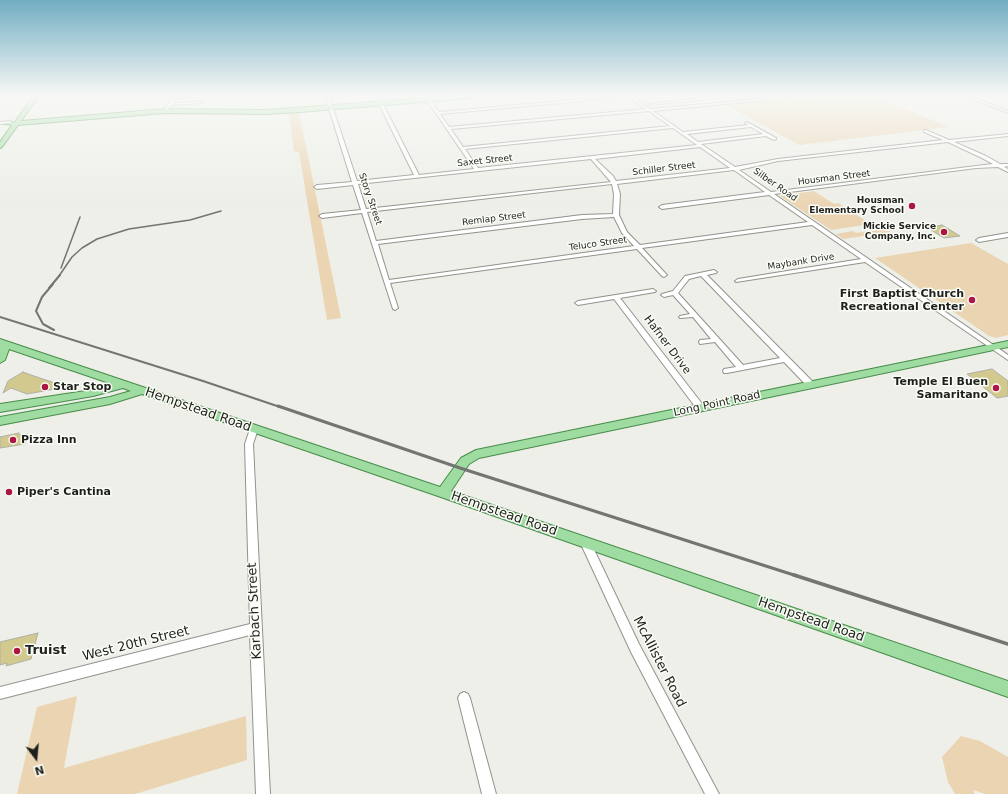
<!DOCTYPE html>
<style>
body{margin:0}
#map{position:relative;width:1008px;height:794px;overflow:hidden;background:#edefe8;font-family:"DejaVu Sans",sans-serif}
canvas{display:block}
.north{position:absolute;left:16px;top:738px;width:40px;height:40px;-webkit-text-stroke:3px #fafdf5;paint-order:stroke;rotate:164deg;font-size:11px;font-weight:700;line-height:16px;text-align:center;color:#1f201d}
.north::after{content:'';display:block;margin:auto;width:14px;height:18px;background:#1f201d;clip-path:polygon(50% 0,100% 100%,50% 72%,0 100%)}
</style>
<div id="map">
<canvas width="1008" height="794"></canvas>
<div class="north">N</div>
</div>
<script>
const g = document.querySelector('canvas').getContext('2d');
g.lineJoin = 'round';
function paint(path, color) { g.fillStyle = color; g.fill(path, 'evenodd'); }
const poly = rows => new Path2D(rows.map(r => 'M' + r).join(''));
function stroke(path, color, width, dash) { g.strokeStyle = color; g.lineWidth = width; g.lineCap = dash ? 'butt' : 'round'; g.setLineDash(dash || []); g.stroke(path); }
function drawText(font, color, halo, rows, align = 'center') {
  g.font = font + ' "DejaVu Sans",sans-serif'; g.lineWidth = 3; g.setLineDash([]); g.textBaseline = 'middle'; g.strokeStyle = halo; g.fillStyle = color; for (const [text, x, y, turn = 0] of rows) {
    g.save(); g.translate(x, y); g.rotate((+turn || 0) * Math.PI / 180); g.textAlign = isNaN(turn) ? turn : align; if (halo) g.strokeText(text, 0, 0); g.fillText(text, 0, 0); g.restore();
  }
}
const green = poly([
 [823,96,875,96,949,127,799,145,724,104],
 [288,112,299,112,341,318,327,320,299,152,294,151,291,132,292,132],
 [814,191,834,204,838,203,871,224,831,230,780,196],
 [876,228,892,232,843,239,836,234,853,231,856,233,878,230],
 [971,243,1008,264,1008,335,996,338,989,336,875,258],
 [77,696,64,768,246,716,247,760,135,794,17,794,37,707],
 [961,736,980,741,1008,757,1008,794,985,794,974,790,974,794,955,794,948,782,942,757]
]);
const building = poly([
 [942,225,960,236,944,238,928,228,942,225],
 [992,369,1008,381,1008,396,997,398,967,374,992,369],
 [23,372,31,375,61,385,55,389,27,394,11,388,3,393,8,381,23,372],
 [19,433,18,434,21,435,28,434,25,444,0,448,0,437,19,433],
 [38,633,31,659,6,666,7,663,0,665,0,642,38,633]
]);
const minor = poly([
 [199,96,175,99,174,103,201,101,202,103,172,105,167,110,164,109,169,103,173,97,199,96],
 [325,96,329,96,357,181,414,175,375,96,379,96,419,175,474,169,424,96,428,96,439,112,616,96,632,96,650,109,793,96,809,96,653,111,683,132,748,125,745,123,747,122,776,138,776,139,774,140,766,136,701,144,735,167,778,159,943,140,924,132,924,130,926,130,949,140,1008,134,1008,136,954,142,986,156,1000,164,1008,164,1008,166,1004,167,1008,169,1008,172,998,167,976,168,774,194,1008,355,1008,360,865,262,736,282,735,281,738,279,861,259,812,225,642,248,666,274,667,275,664,277,662,276,637,249,390,283,398,308,395,310,393,309,362,213,322,218,319,216,322,214,361,210,353,185,317,189,314,187,317,185,352,182,325,96],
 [628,97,646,109,449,127,440,114,628,97],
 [649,111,670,126,463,147,451,129,649,111],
 [751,127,763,134,698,142,687,134,751,127],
 [673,128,697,145,478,168,465,149,673,128],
 [948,142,982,158,993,164,976,166,771,192,739,170,778,161,948,142],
 [700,147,730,168,616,181,613,176,595,159,700,147],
 [591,159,611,182,366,209,358,184,591,159],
 [734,170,765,192,662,205,659,207,662,209,769,195,808,222,640,245,627,232,619,215,620,194,617,184,734,170],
 [612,184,614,194,613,214,582,215,376,241,367,212,612,184],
 [614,217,622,233,634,246,389,280,378,244,582,219,614,217],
 [963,96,969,96,1008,111,1008,113,963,96],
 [710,97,709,99,650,105,648,104,710,97],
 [11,121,11,123,0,124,0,122,11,121],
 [1008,233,1008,237,979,242,976,240,979,238,1008,233],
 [714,270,717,272,716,273,707,275,814,383,815,385,814,387,808,387,784,362,727,373,724,373,723,371,724,369,736,367,715,342,700,344,699,342,700,340,711,339,693,317,680,318,679,317,680,316,690,314,673,295,664,297,661,295,662,294,673,291,685,276,714,270],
 [701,276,780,358,743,365,678,293,689,279,701,276],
 [653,289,656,291,655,292,620,298,703,405,704,407,703,409,697,409,614,299,578,305,575,303,578,301,653,289],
 [254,426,258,429,253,444,270,794,256,794,250,635,0,699,0,687,250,624,245,444,250,429,254,426],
 [585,538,589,539,639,644,719,794,705,794,631,652,580,542,581,539,585,538],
 [464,692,468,694,470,698,496,794,482,794,458,698,460,694,464,692]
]);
const major = poly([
 [33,96,39,96,21,121,165,109,266,110,452,96,475,96,472,98,300,112,266,114,165,113,18,125,2,147,0,148,0,142,12,125,5,124,15,122,33,96],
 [0,339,440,487,461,458,476,450,1008,341,1008,347,479,458,469,464,451,491,1008,681,1008,697,438,496,142,394,110,404,0,425,0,417,110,397,131,391,123,388,93,396,0,412,0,404,92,390,112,384,9,349,5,360,0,363,0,339]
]);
const railFar3 = poly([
 [61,268,80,217],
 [59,276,72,257,82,248,97,239,129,229,190,220,221,211]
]);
const railFar2 = poly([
 [53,284,42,297,36,311,43,324,54,330],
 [49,288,60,275],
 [0,317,203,381,280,407]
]);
const railFar1 = poly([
 [278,406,460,468,797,576]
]);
const rail = poly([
 [794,575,1008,644]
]);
const markers = [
 [912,206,4,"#ab1644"],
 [944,232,4,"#ab1644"],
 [972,300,4,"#ab1644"],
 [45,387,4,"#ab1644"],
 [996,388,4,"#ab1644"],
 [13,440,4,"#ab1644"],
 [9,492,4,"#ab1644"],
 [17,651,4,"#ab1644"]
];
const farStreetnames = [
 ["Saxet Street",485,161,-6],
 ["Schiller Street",664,169,-7],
 ["Housman Street",834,178,-7],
 ["Silber Road",775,185,35],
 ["Story Street",370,199,71],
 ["Remlap Street",494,219,-7],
 ["Teluco Street",598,244,-8],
 ["Maybank Drive",801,262,-9]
];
const farPoinames = [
 ["Housman",904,201],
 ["Elementary School",904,211],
 ["Mickie Service",936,227],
 ["Company, Inc.",936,237]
];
const poiNames = [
 ["First Baptist Church",964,294,"right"],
 ["Recreational Center",964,307,"right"],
 ["Temple El Buen",988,382,"right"],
 ["Samaritano",988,395,"right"],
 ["Star Stop",53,387],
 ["Pizza Inn",21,440],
 ["Piper's Cantina",17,492]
];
const streetNames = [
 ["Hafner Drive",667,345,53],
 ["Long Point Road",717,404,-12]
];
const nearStreetnames = [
 ["Hempstead Road",198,410,19],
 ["Hempstead Road",504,514,19],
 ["Karbach Street",255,611,-93],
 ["Hempstead Road",811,620,19],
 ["West 20th Street",136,644,-14],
 ["McAllister Road",659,662,63]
];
const nearPoinames = [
 ["Truist",25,651]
];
paint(green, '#ebd4b2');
paint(building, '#d2c98e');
stroke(building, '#b0afa8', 1);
stroke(minor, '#91938c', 2);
stroke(major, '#488b4a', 2);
paint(minor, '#fff');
paint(major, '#9edca1');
stroke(railFar3, '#737570', 1.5);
stroke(railFar2, '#737570', 2);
stroke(railFar1, '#737570', 3);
stroke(rail, '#737570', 3.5);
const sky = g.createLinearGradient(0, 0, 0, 207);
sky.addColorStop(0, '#72adc2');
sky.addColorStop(0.46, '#f7f8f5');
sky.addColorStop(1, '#f7f8f500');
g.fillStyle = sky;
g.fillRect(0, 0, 1008, 207);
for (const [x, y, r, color] of markers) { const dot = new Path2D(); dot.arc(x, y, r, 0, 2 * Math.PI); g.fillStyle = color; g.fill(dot); stroke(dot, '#fafdf5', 1.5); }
drawText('9px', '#1f201d', '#fafdf5', farStreetnames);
drawText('bold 9px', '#1f201d', '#fafdf5', farPoinames, 'right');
drawText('bold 11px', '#1f201d', '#fafdf5', poiNames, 'left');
drawText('11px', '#1f201d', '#fafdf5', streetNames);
drawText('13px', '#1f201d', '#fafdf5', nearStreetnames);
drawText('bold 13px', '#1f201d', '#fafdf5', nearPoinames, 'left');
</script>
